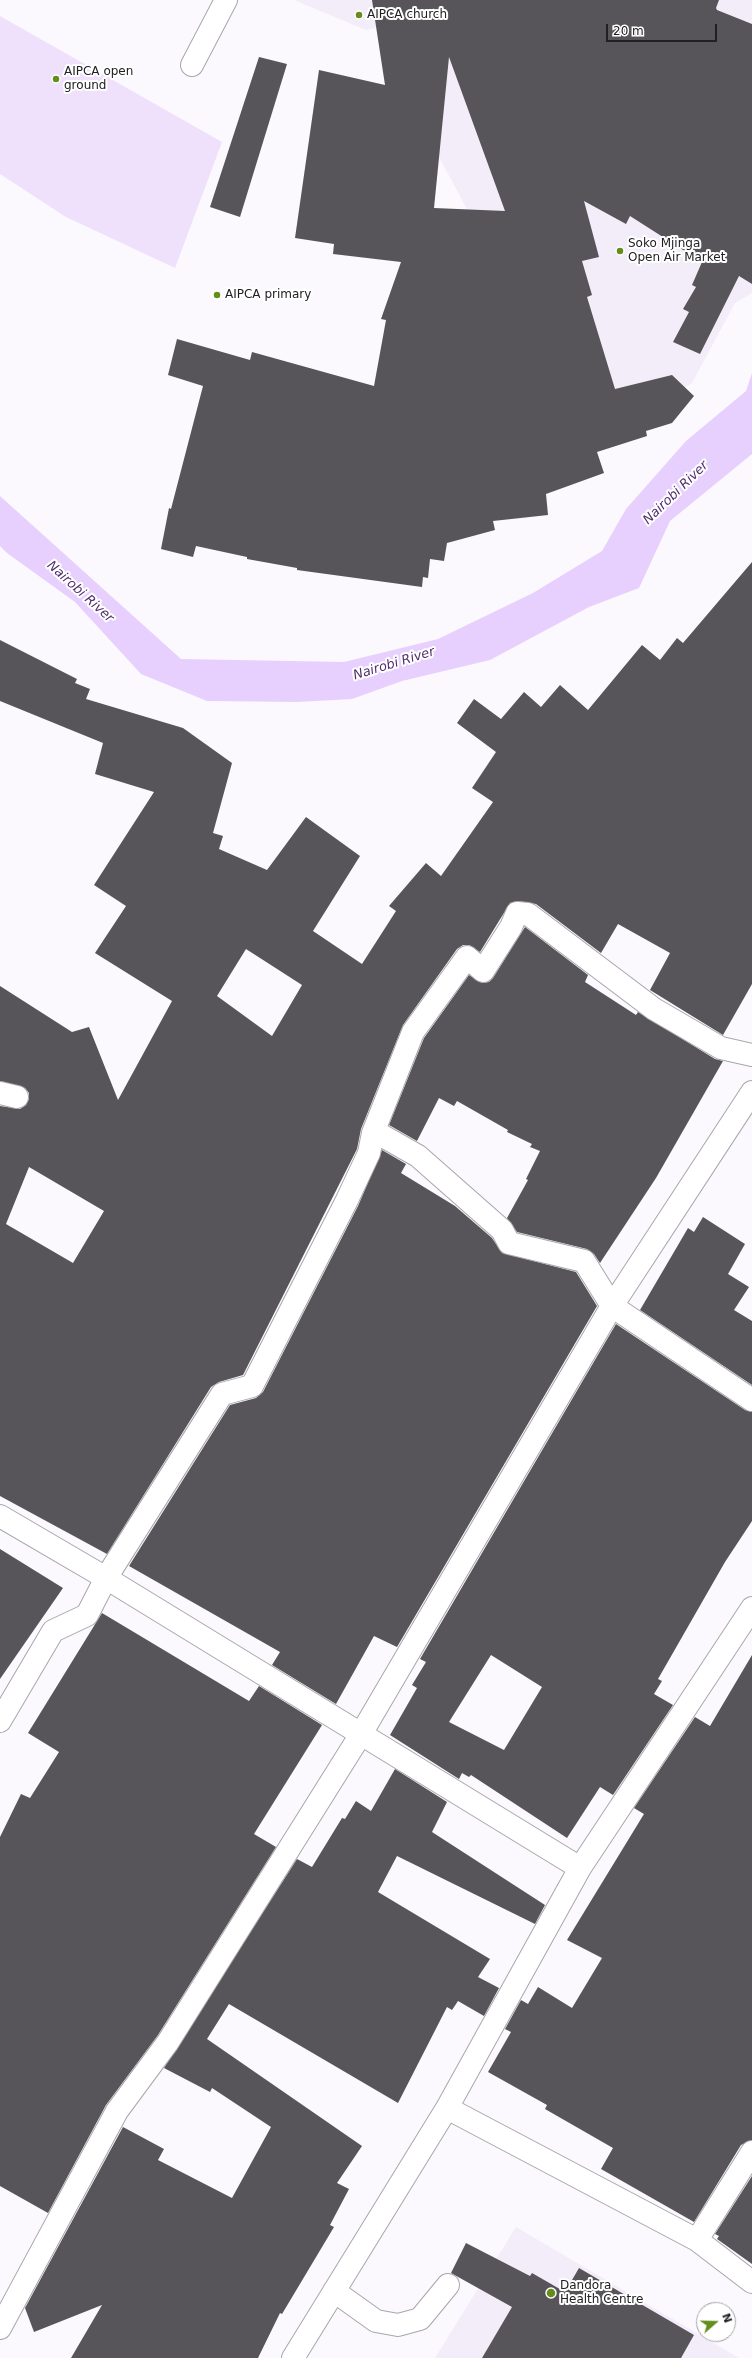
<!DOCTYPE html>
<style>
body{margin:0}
#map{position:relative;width:752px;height:2358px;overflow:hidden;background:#fbf8fe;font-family:"DejaVu Sans",sans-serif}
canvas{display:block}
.north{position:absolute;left:696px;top:2302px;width:40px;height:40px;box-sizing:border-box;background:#fff;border:1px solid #a6a6a7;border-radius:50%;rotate:70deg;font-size:11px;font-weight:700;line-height:16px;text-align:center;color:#212022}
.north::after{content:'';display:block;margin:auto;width:14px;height:18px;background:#648d1c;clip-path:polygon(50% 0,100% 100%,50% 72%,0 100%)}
.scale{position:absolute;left:606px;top:24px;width:111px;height:18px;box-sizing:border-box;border:2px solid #212022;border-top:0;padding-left:5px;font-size:12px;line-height:14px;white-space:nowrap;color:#212022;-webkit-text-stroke:3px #fff;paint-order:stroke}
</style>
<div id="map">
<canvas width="752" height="2358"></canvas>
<div class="north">N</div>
<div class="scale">20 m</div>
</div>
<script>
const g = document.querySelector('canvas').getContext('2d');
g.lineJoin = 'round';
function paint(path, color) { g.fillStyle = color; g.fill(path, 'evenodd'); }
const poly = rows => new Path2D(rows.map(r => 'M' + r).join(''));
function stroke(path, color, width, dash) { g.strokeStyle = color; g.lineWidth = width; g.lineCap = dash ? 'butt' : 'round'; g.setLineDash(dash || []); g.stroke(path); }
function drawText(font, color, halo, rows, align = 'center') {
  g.font = font + ' "DejaVu Sans",sans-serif'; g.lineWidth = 4; g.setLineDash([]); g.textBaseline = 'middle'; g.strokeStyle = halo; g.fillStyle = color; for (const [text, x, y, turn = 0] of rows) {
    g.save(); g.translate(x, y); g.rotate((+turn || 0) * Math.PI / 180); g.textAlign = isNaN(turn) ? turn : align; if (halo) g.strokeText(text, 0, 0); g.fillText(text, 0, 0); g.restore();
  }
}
const built = poly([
 [294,0,752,0,752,293,735,303,692,383,661,403,590,439,439,157,382,26,366,30],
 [516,2227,739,2358,435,2358]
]);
const green = poly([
 [0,16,222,142,175,268,66,217,0,174]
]);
const water = poly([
 [752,373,752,454,670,521,639,588,589,607,490,660,402,681,352,699,297,702,207,701,141,674,75,602,7,553,0,546,0,496,181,659,344,662,438,639,533,593,602,551,626,509,686,441,746,391]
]);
const building = poly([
 [372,0,719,0,716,8,717,10,752,24,752,284,739,276,700,354,673,342,689,312,683,309,696,287,692,285,702,262,630,216,626,224,584,201,599,257,582,261,592,295,587,297,615,389,672,375,694,396,672,423,646,431,647,436,597,452,604,473,546,494,548,515,493,521,495,530,447,543,444,561,430,559,428,578,423,577,422,587,297,570,297,568,247,559,247,557,196,546,193,557,161,549,169,508,171,509,203,386,168,375,177,339,250,360,252,352,374,386,386,320,381,319,401,262,333,254,334,244,295,238,319,70,385,85],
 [449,57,505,211,434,208],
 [259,57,287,64,240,217,210,207],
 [752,562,752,984,723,1035,650,990,670,953,618,924,601,953,536,904,518,901,510,903,480,952,469,945,463,945,457,949,403,1025,361,1129,357,1149,243,1375,219,1382,211,1387,107,1554,0,1496,0,1106,20,1109,26,1105,29,1099,29,1093,25,1088,0,1081,0,986,72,1032,89,1027,118,1100,172,1001,95,953,126,906,94,885,154,792,95,774,103,743,0,701,0,640,77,679,75,683,90,689,86,699,183,728,232,763,213,833,223,836,219,849,267,870,306,817,360,856,313,931,362,964,396,911,389,906,426,863,441,876,493,802,472,788,496,752,457,723,474,699,501,719,524,692,541,707,560,685,588,710,642,645,660,660,677,638,683,643],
 [246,949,302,985,272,1036,217,996],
 [29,1167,104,1211,73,1263,6,1224],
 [525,927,588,975,585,982,636,1015,638,1012,715,1059,723,1061,656,1178,600,1263,594,1254,587,1249,517,1232,507,1218,528,1180,526,1179,540,1151,530,1147,532,1144,507,1132,508,1130,457,1101,454,1106,439,1098,417,1141,389,1125,424,1038,469,975,482,983,489,982,493,978],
 [382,1150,406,1164,401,1173,455,1206,492,1238,502,1253,576,1272,597,1306,397,1647,374,1636,336,1704,272,1665,280,1652,129,1566,230,1405,256,1398,263,1392,358,1206],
 [703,1217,745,1244,728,1274,749,1287,734,1310,752,1321,752,1385,640,1310,688,1228,694,1232],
 [616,1324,745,1410,752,1412,752,1521,725,1562,658,1679,662,1681,654,1694,673,1705,613,1795,600,1787,567,1838,471,1775,469,1777,462,1773,459,1779,390,1735,417,1688,412,1685,426,1662,420,1659],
 [491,1655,542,1687,504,1750,449,1722],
 [0,1549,63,1588,0,1679],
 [102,1613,249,1701,259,1686,322,1725,254,1834,276,1847,158,2035,106,2105,48,2213,0,2186,0,1837,21,1794,30,1798,59,1752,28,1733],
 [752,1655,752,2140,741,2145,694,2222,601,2169,613,2148,545,2109,547,2105,488,2072,511,2032,505,2029,521,2000,528,2004,538,1987,572,2008,602,1958,567,1940,644,1814,634,1808,695,1717,710,1726],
 [395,1769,447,1802,432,1832,545,1905,535,1924,397,1856,378,1892,490,1959,478,1977,499,1988,484,2016,458,2001,452,2010,447,2007,398,2103,229,2004,207,2039,362,2146,337,2183,349,2189,330,2225,334,2227,282,2314,280,2313,258,2358,71,2358,102,2305,34,2332,25,2308,123,2127,164,2149,158,2160,232,2198,271,2127,212,2088,210,2092,164,2068,297,1859,312,1867,342,1818,345,1819,356,1801,371,1811],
 [752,2176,752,2264,717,2239,719,2236,715,2234],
 [466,2243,530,2276,532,2273,565,2292,579,2268,694,2335,681,2358,482,2358,512,2307,451,2273]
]);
const street = poly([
 [192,65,226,0],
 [0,1093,17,1097],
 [373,1133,381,1135,418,1156,502,1230,509,1243,584,1261,612,1306,752,1400],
 [0,1516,106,1578,580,1868,447,2108,293,2358],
 [0,1721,53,1631,87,1615,106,1578,222,1394,252,1386,347,1200,369,1153,373,1133,413,1032,467,957,483,971,511,927,517,913,528,914,654,1009,721,1048,752,1055],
 [580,1868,752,1608],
 [447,2108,697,2240,752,2282],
 [697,2240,752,2152],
 [334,2291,376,2321,398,2325,420,2319,448,2285],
 [0,2328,117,2111,168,2042,361,1734,612,1306,752,1092]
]);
const markers = [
 [359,15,4,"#648d1c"],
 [56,79,4,"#648d1c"],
 [620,251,4,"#648d1c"],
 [217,295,4,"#648d1c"],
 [551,2293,5,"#648d1c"]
];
const poiNames = [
 ["AIPCA church",367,15],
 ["AIPCA open",64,72],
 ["ground",64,86],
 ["Soko Mjinga",628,244],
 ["Open Air Market",628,258],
 ["AIPCA primary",225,295],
 ["Dandora",560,2286],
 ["Health Centre",560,2300]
];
const waterNames = [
 ["Nairobi River",676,493,-44],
 ["Nairobi River",80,592,42],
 ["Nairobi River",394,664,-17]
];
paint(built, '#f3edfa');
paint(green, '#efe1fc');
paint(water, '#e7d0fd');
paint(building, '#575559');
stroke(street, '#a8a6ab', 24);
stroke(street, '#fff', 22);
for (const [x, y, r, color] of markers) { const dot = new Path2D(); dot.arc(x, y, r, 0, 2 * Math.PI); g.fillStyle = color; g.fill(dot); stroke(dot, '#fff', 1.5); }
drawText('12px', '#212022', '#fff', poiNames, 'left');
drawText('italic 13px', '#522e6e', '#fff', waterNames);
</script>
